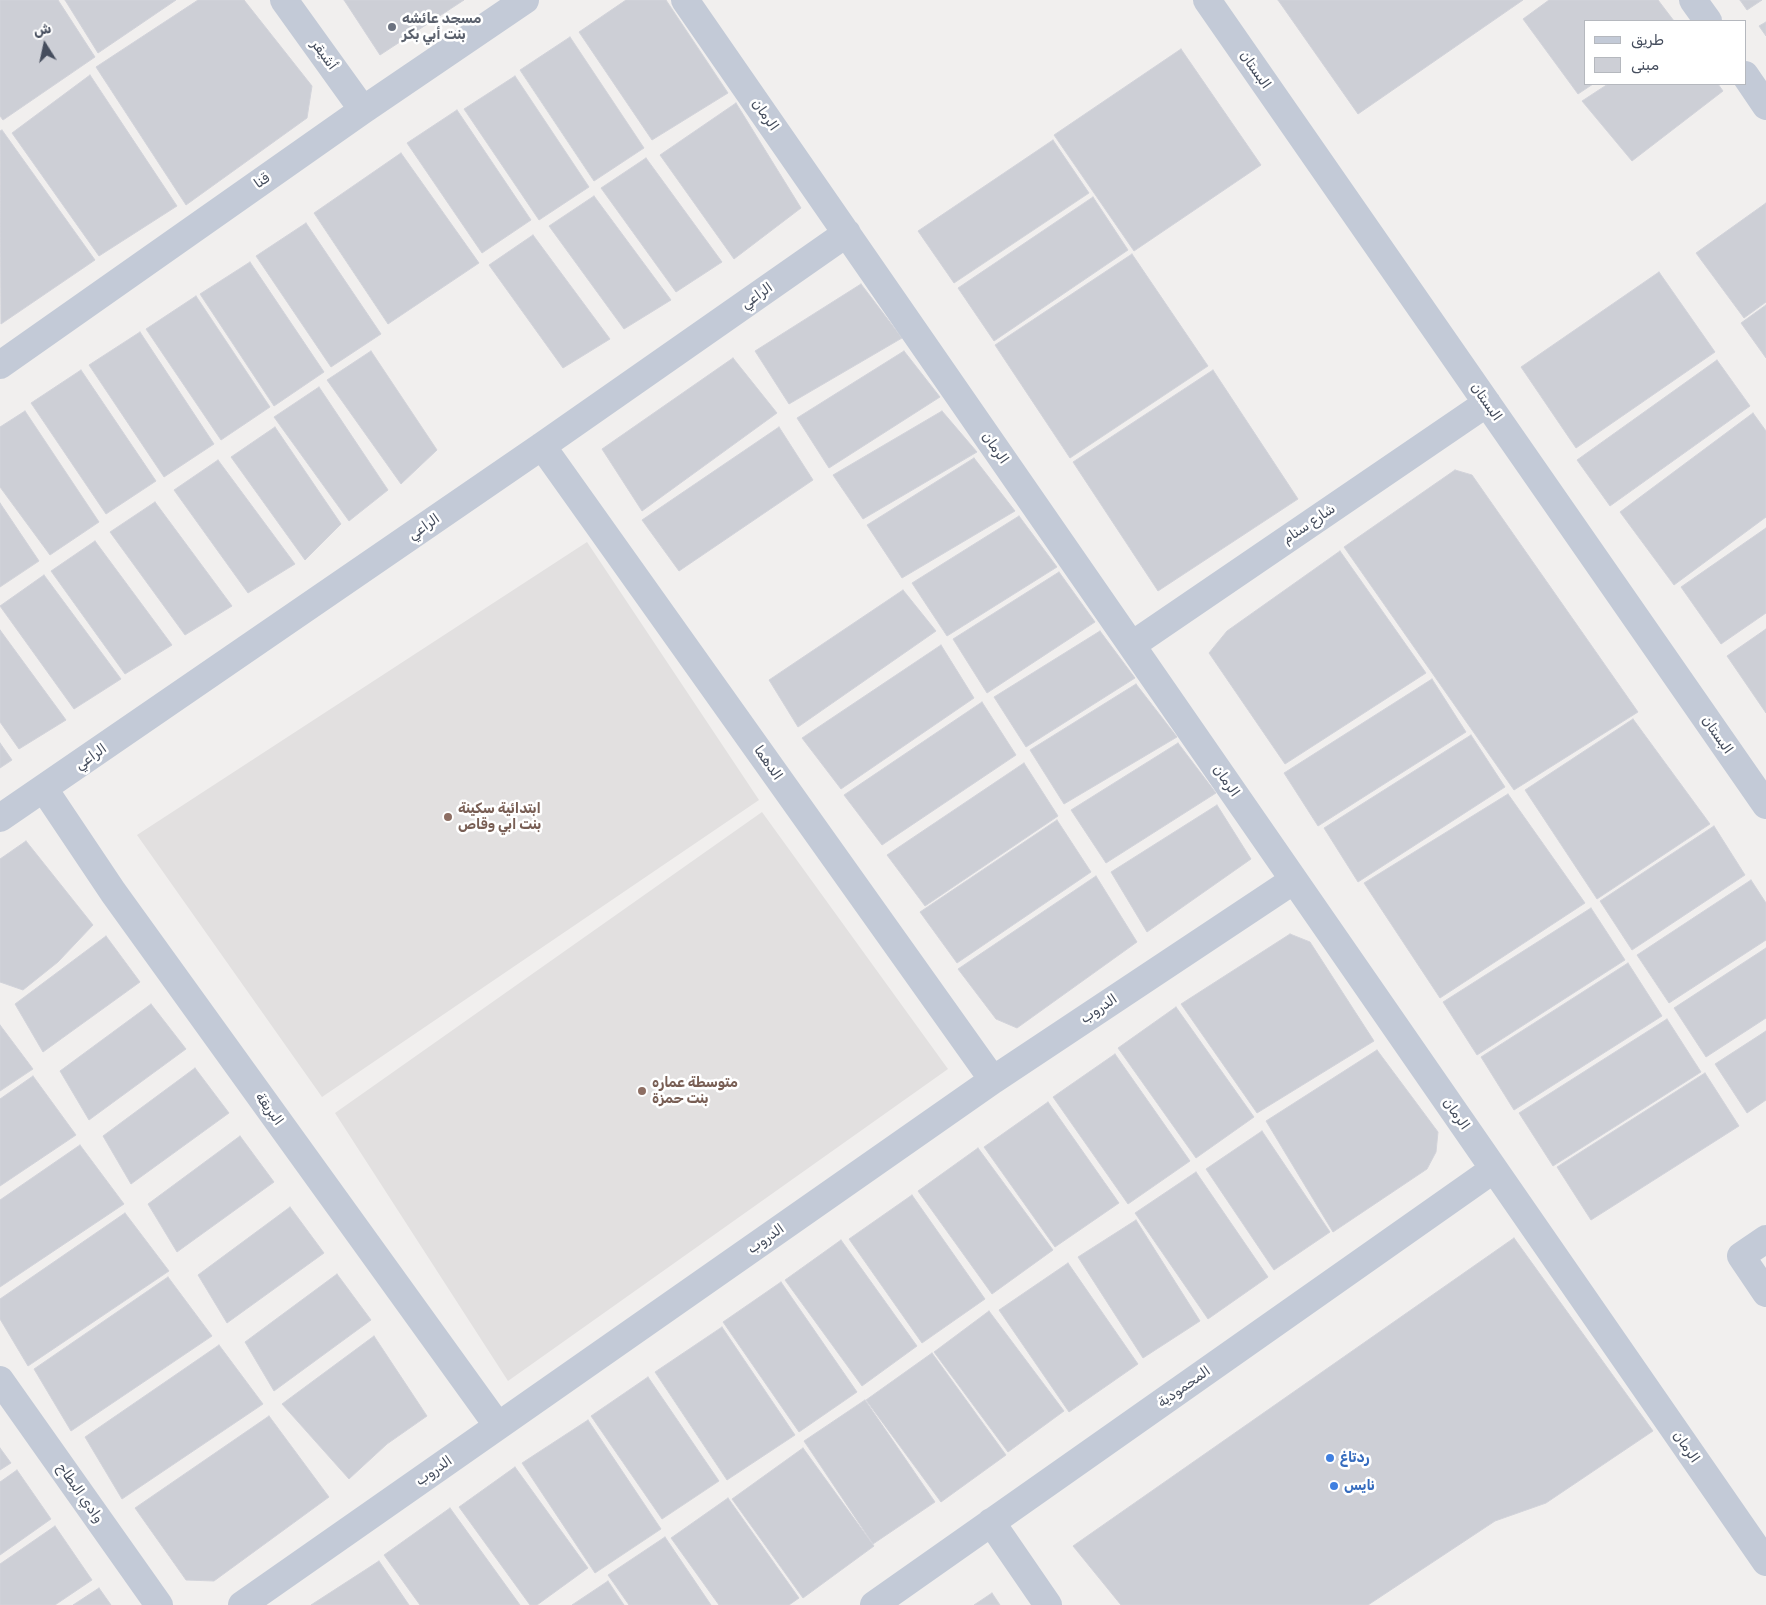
<!DOCTYPE html>
<meta charset="utf-8">
<style>
body{margin:0}
#map{position:relative;width:1766px;height:1605px;overflow:hidden;background:#f1efee;font-family:Rubik,Cairo,sans-serif}
canvas{display:block}
.legend{position:absolute;left:1584px;top:20px;width:162px;height:65px;box-sizing:border-box;background:#fff;border:1px solid #b5b8be;margin:0;padding:6px 9px;list-style:none;font-size:15px;color:#454d5d}
.legend li{display:flex;align-items:center;gap:10px;height:25px}
.legend b{width:25px;border:1px solid #b5b8be}
.north{position:absolute;left:20px;top:20px;width:50px;height:50px;-webkit-text-stroke:4px #fff;paint-order:stroke;rotate:350deg;font-size:14px;font-weight:700;line-height:20px;text-align:center;color:#454d5d}
.north::after{content:'';display:block;margin:auto;width:18px;height:22px;background:#454d5d;clip-path:polygon(50% 0,100% 100%,50% 72%,0 100%)}
</style>
<div id="map">
<canvas width="1766" height="1605"></canvas>
<ul class="legend">
<li><b style="height:6px;background:#c3cad7"></b>طريق</li>
<li><b style="height:14px;background:#cdcfd6"></b>مبنى</li>
</ul>
<div class="north">ش</div>
</div>
<script>
const g = document.querySelector('canvas').getContext('2d');
g.lineJoin = 'round';
function paint(path, color) { g.fillStyle = color; g.fill(path, 'evenodd'); }
const poly = rows => new Path2D(rows.map(r => 'M' + r).join(''));
function stroke(path, color, width, dash) { g.strokeStyle = color; g.lineWidth = width; g.lineCap = dash ? 'butt' : 'round'; g.setLineDash(dash || []); g.stroke(path); }
function drawText(font, color, halo, rows, align = 'center') {
  g.font = font + ' Rubik,Cairo,sans-serif'; g.lineWidth = 5; g.setLineDash([]); g.textBaseline = 'middle'; g.strokeStyle = halo; g.fillStyle = color; for (const [text, x, y, turn = 0] of rows) {
    g.save(); g.translate(x, y); g.rotate((+turn || 0) * Math.PI / 180); g.textAlign = isNaN(turn) ? turn : align; if (halo) g.strokeText(text, 0, 0); g.fillText(text, 0, 0); g.restore();
  }
}
const education = poly([
 [587,542,759,800,322,1097,137,835],
 [762,812,948,1069,508,1381,335,1113]
]);
const building = poly([
 [0,0,58,0,95,57,3,120,0,116,0,0],
 [65,0,176,0,98,53,65,0],
 [198,0,244,0,312,86,307,118,186,205,96,67,198,0],
 [344,0,464,0,380,55,344,0],
 [626,0,666,0,728,93,652,140,579,32,626,0],
 [1278,0,1523,0,1358,114,1278,0],
 [1549,0,1658,0,1674,21,1585,21,1585,84,1593,84,1578,94,1523,19,1549,0],
 [1740,0,1762,0,1747,10,1740,0],
 [1766,22,1766,36,1759,26,1766,22],
 [570,37,644,148,594,181,520,70,570,37],
 [1181,49,1261,165,1134,251,1054,135,1181,49],
 [90,75,177,206,99,256,12,133,90,75],
 [515,76,589,187,539,220,464,109,515,76],
 [1608,84,1718,84,1723,91,1632,161,1582,101,1608,84],
 [736,103,801,208,734,259,660,155,736,103],
 [457,110,531,220,482,253,407,143,457,110],
 [2,130,95,260,1,324,0,131,2,130],
 [1053,140,1089,193,954,283,918,231,1053,140],
 [401,153,479,263,388,324,314,213,401,153],
 [646,158,722,262,676,292,601,188,646,158],
 [594,196,671,300,624,329,549,226,594,196],
 [1093,197,1128,250,994,341,958,288,1093,197],
 [1766,203,1766,302,1744,318,1696,253,1766,203],
 [306,223,381,334,331,367,256,256,306,223],
 [533,235,610,339,563,368,489,265,533,235],
 [1132,254,1208,366,1070,458,995,345,1132,254],
 [250,262,324,372,274,406,200,294,250,262],
 [1659,272,1715,352,1576,448,1521,367,1659,272],
 [861,284,902,338,789,404,755,351,861,284],
 [196,296,270,407,221,440,146,329,196,296],
 [1766,305,1766,358,1741,323,1766,305],
 [140,332,214,444,164,477,89,365,140,332],
 [371,351,437,450,401,484,327,380,371,351],
 [904,351,940,397,829,468,797,418,904,351],
 [733,358,777,413,642,511,602,449,733,358],
 [1717,360,1750,406,1610,506,1577,460,1717,360],
 [81,370,156,481,106,514,31,403,81,370],
 [1213,370,1298,499,1158,591,1073,462,1213,370],
 [319,387,388,490,349,521,274,417,319,387],
 [25,411,99,522,50,555,0,487,0,427,25,411],
 [942,411,977,452,863,519,833,475,942,411],
 [1753,413,1766,431,1766,517,1674,585,1620,512,1753,413],
 [275,427,341,524,305,560,231,457,275,427],
 [779,427,813,480,679,571,642,520,779,427],
 [974,458,1015,511,902,578,867,525,974,458],
 [218,460,295,564,248,593,174,490,218,460],
 [1455,470,1472,475,1638,712,1514,790,1344,547,1455,470],
 [155,502,232,606,185,635,110,532,155,502],
 [0,503,39,561,0,587,0,503],
 [1019,516,1057,567,947,636,912,583,1019,516],
 [1766,528,1766,613,1721,644,1681,587,1766,528],
 [95,541,172,645,125,674,51,571,95,541],
 [1340,551,1426,673,1285,764,1209,653,1227,631,1340,551],
 [1059,572,1095,622,987,693,953,639,1059,572],
 [44,575,121,679,74,709,0,606,44,575],
 [903,590,936,631,798,727,769,680,903,590],
 [1766,629,1766,713,1727,656,1766,629],
 [0,630,66,720,19,749,0,722,0,630],
 [1100,631,1135,678,1026,747,994,697,1100,631],
 [941,645,974,698,841,789,802,738,941,645],
 [1432,679,1466,732,1318,826,1284,773,1432,679],
 [1136,684,1177,737,1064,804,1030,750,1136,684],
 [982,702,1016,755,882,845,844,795,982,702],
 [1633,719,1710,824,1597,899,1525,790,1633,719],
 [1471,735,1505,787,1358,882,1324,828,1471,735],
 [0,743,12,760,0,768,0,743],
 [1178,743,1216,793,1106,863,1071,810,1178,743],
 [1024,763,1058,816,925,906,887,855,1024,763],
 [1508,794,1585,903,1440,998,1364,883,1508,794],
 [1217,805,1251,859,1147,932,1111,872,1217,805],
 [1057,820,1091,872,957,963,920,912,1057,820],
 [1714,826,1745,875,1632,950,1600,901,1714,826],
 [26,841,93,925,58,962,23,990,0,982,0,859,26,841],
 [1096,876,1137,942,1017,1028,996,1019,958,969,1096,876],
 [1751,880,1766,903,1766,940,1669,1003,1637,955,1751,880],
 [1591,908,1625,960,1477,1055,1443,1002,1591,908],
 [1290,934,1310,942,1374,1041,1257,1113,1181,1004,1290,934],
 [106,936,140,982,43,1052,15,1004,106,936],
 [1766,948,1766,1018,1706,1057,1674,1008,1766,948],
 [1628,963,1662,1016,1514,1110,1481,1057,1628,963],
 [151,1004,186,1049,89,1120,60,1071,151,1004],
 [1176,1007,1254,1117,1196,1158,1118,1048,1176,1007],
 [1667,1019,1701,1072,1553,1166,1519,1113,1667,1019],
 [0,1025,33,1069,0,1091,0,1025],
 [1766,1031,1766,1100,1747,1113,1715,1064,1766,1031],
 [1377,1050,1438,1132,1436,1152,1427,1169,1333,1232,1266,1121,1377,1050],
 [1115,1054,1190,1161,1128,1204,1053,1097,1115,1054],
 [195,1068,229,1113,131,1184,103,1136,195,1068],
 [1705,1073,1739,1126,1591,1220,1557,1167,1705,1073],
 [33,1076,76,1135,0,1186,0,1099,33,1076],
 [1048,1102,1119,1203,1055,1247,984,1147,1048,1102],
 [1262,1131,1330,1232,1274,1270,1206,1169,1262,1131],
 [240,1136,274,1182,177,1252,148,1204,240,1136],
 [80,1145,124,1204,0,1287,0,1200,80,1145],
 [978,1148,1053,1250,992,1294,918,1191,978,1148],
 [1196,1172,1268,1277,1208,1319,1135,1213,1196,1172],
 [912,1195,985,1299,922,1343,849,1239,912,1195],
 [290,1207,324,1253,227,1323,198,1275,290,1207],
 [125,1213,169,1271,28,1366,0,1319,0,1299,125,1213],
 [1136,1220,1200,1321,1143,1358,1078,1257,1136,1220],
 [1514,1238,1653,1431,1546,1503,1495,1521,1368,1605,1121,1605,1073,1546,1514,1238],
 [841,1240,917,1346,862,1386,785,1280,841,1240],
 [1068,1263,1138,1364,1069,1412,999,1310,1068,1263],
 [337,1274,371,1320,274,1391,245,1342,337,1274],
 [168,1277,212,1336,71,1431,34,1369,168,1277],
 [781,1282,857,1392,799,1432,723,1322,781,1282],
 [989,1311,1064,1411,1008,1452,934,1352,989,1311],
 [722,1327,795,1435,727,1480,655,1372,722,1327],
 [374,1336,427,1416,387,1444,349,1479,282,1404,374,1336],
 [219,1345,263,1404,122,1499,85,1437,219,1345],
 [932,1353,1006,1455,941,1502,866,1400,932,1353],
 [648,1377,719,1481,662,1519,591,1416,648,1377],
 [865,1400,935,1502,873,1544,804,1441,865,1400],
 [269,1416,329,1497,214,1581,186,1580,135,1508,269,1416],
 [588,1420,661,1529,595,1573,522,1463,588,1420],
 [0,1448,11,1463,0,1470,0,1448],
 [803,1448,874,1546,803,1598,732,1499,803,1448],
 [515,1467,588,1568,537,1605,530,1605,459,1507,515,1467],
 [17,1470,51,1519,0,1555,0,1482,17,1470],
 [728,1498,799,1598,789,1605,719,1605,671,1538,728,1498],
 [450,1508,520,1605,420,1605,384,1555,450,1508],
 [55,1526,92,1580,55,1605,0,1605,0,1564,55,1526],
 [665,1537,711,1605,629,1605,608,1575,665,1537],
 [379,1561,409,1605,311,1605,379,1561],
 [608,1581,624,1605,572,1605,608,1581],
 [99,1588,111,1605,73,1605,99,1588],
 [992,1593,1000,1605,974,1605,992,1593]
]);
const minor = poly([
 [284,0,363,110],
 [685,0,1766,1562],
 [1207,0,1766,805],
 [1693,0,1708,21],
 [1745,75,1766,106],
 [0,365,363,110,525,0],
 [542,446,993,1080],
 [1132,645,1487,403],
 [44,789,113,892,498,1426],
 [0,818,542,446,847,233],
 [1766,1239,1741,1256,1766,1293],
 [0,1380,159,1605],
 [991,1522,1048,1605],
 [242,1605,993,1080,1294,880],
 [874,1605,1494,1169]
]);
const markers = [
 [392,27,5,"#6b7280"],
 [448,817,5,"#8d6e63"],
 [642,1091,5,"#8d6e63"],
 [1330,1458,5,"#3f7fe0"],
 [1334,1486,5,"#3f7fe0"]
];
const worshipNames = [
 ["مسجد عائشه",402,19],
 ["بنت أبي بكر",402,35]
];
const streetNames = [
 ["أشيقر",324,55,54],
 ["البستان",1255,70,55],
 ["الرمان",765,115,55],
 ["قنا",262,181,-35],
 ["الراعي",757,296,-35],
 ["البستان",1486,402,55],
 ["الرمان",995,448,55],
 ["شارع سنام",1309,524,-34],
 ["الراعي",424,527,-35],
 ["البستان",1717,735,55],
 ["الراعي",91,757,-35],
 ["الدهما",768,763,55],
 ["الرمان",1226,781,55],
 ["الدروب",1099,1009,-34],
 ["البريقة",269,1109,54],
 ["الرمان",1456,1114,55],
 ["الدروب",766,1239,-35],
 ["المحمودية",1184,1387,-35],
 ["الرمان",1686,1447,55],
 ["الدروب",434,1471,-35],
 ["وادي البطاح",80,1493,55]
];
const educationNames = [
 ["ابتدائية سكينة",458,809],
 ["بنت ابي وقاص",458,825],
 ["متوسطة عماره",652,1083],
 ["بنت حمزة",652,1099]
];
const shopNames = [
 ["ردتاغ",1340,1458],
 ["نايس",1344,1486]
];
paint(education, '#e2e0e0');
paint(building, '#cdcfd6');
stroke(building, '#d2d3da', 1);
stroke(minor, '#c3cad7', 28);
for (const [x, y, r, color] of markers) { const dot = new Path2D(); dot.arc(x, y, r, 0, 2 * Math.PI); g.fillStyle = color; g.fill(dot); stroke(dot, '#fff', 2); }
drawText('bold 14px', '#5b616d', '#fff', worshipNames, 'left');
drawText('14px', '#454d5d', '#fff', streetNames);
drawText('bold 14px', '#785e54', '#fff', educationNames, 'left');
drawText('bold 14px', '#366cbe', '#fff', shopNames, 'left');
</script>
